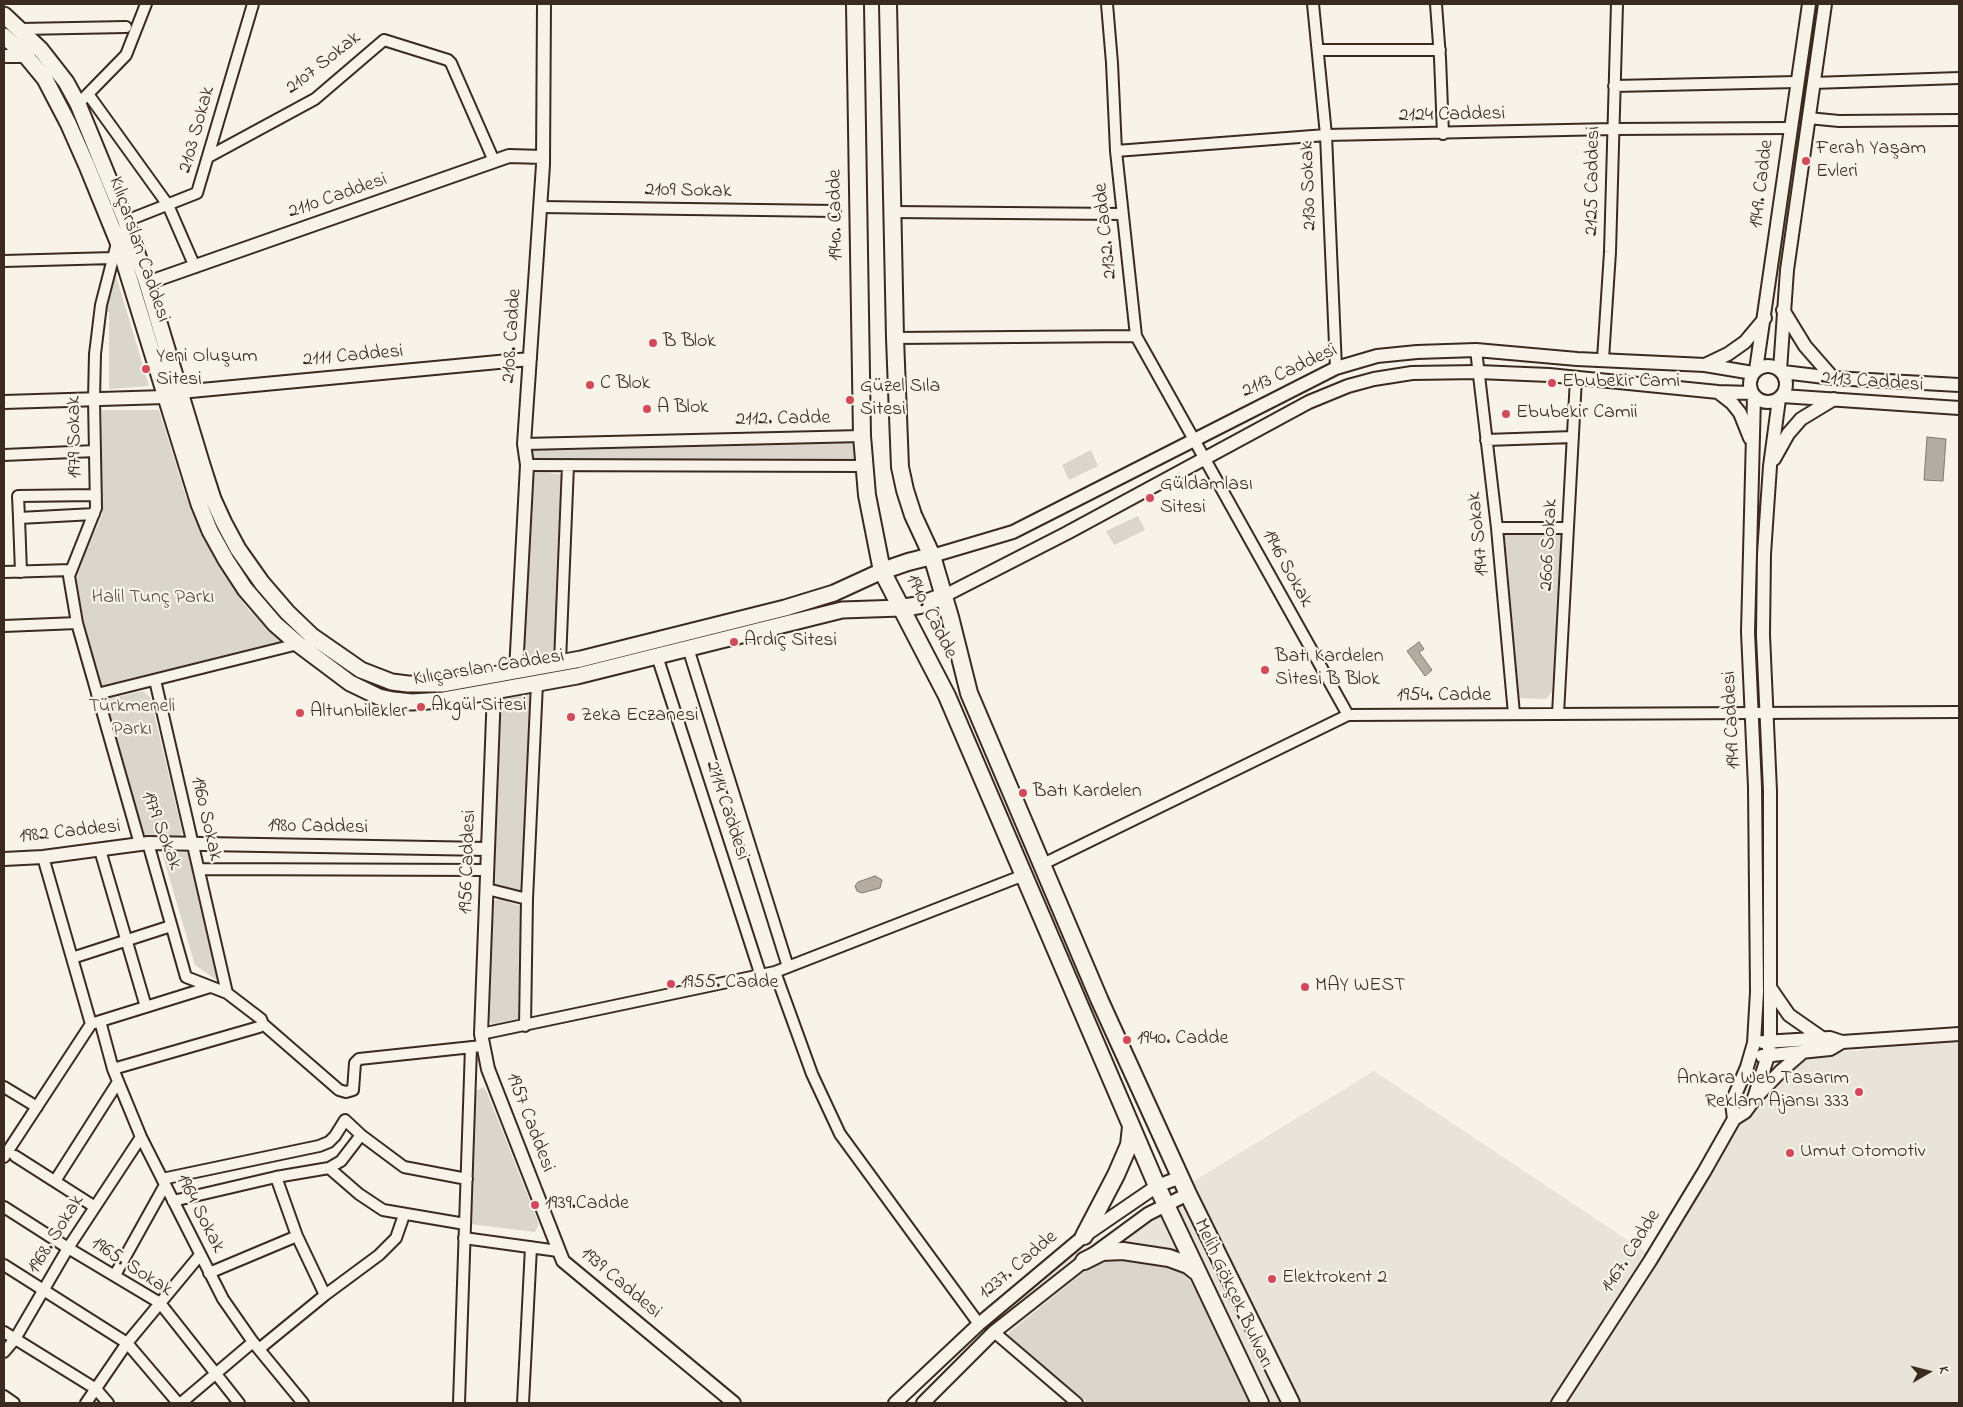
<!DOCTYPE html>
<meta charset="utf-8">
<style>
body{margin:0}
#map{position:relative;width:1963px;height:1407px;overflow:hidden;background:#f7f3e8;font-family:"Indie Flower",sans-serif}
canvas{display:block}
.frame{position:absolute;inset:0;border:5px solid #3b2a1e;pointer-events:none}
.north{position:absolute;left:1903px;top:1347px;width:50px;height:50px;-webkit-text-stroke:4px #f7f3e8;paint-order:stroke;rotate:82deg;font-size:14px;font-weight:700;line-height:20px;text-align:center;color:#3b2a1e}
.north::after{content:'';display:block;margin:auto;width:18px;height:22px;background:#3b2a1e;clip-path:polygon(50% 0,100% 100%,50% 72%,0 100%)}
</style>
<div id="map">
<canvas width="1963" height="1407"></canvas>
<div class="frame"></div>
<div class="north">K</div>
</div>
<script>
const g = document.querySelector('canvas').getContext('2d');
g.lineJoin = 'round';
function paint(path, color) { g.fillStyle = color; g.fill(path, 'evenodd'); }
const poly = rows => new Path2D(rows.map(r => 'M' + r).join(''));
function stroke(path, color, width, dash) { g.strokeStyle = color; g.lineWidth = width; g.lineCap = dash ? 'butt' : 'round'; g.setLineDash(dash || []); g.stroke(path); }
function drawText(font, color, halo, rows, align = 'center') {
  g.font = font + ' "Indie Flower",sans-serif'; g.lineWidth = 4.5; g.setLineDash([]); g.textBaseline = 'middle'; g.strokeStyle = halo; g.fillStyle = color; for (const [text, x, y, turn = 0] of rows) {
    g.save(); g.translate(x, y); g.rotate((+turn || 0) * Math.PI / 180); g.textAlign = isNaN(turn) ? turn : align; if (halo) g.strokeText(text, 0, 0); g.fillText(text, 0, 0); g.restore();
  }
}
const built = poly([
 [1959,1039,1959,1403,1095,1403,982,1310,1374,1071,1647,1253,1771,1060]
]);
const green = poly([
 [114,269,149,386,109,389,109,312,104,312],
 [102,410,159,410,186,497,219,568,248,609,283,643,102,687,74,586,74,579,102,515],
 [858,432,860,470,547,473,566,475,559,657,527,663,522,662,519,657,533,473,525,437],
 [1091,450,1098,466,1069,480,1062,465],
 [1138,516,1145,530,1114,545,1106,531],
 [1562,532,1552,692,1546,699,1519,698,1501,533],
 [143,691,150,697,181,826,182,833,179,837,142,834,104,701,107,699],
 [530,692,525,890,521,893,495,885,493,882,500,701,503,697],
 [195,852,225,986,195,965,162,853],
 [499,899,521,906,524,909,520,1015,517,1019,492,1024,489,1020,493,901],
 [483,1087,486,1090,539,1224,535,1232,470,1224,474,1093],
 [1111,1256,1179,1269,1191,1283,1202,1301,1253,1403,1088,1403,1006,1336,1096,1262]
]);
const water = poly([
 [1927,437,1946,439,1943,481,1924,480,1927,437],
 [1419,642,1424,649,1419,652,1432,670,1425,676,1407,651,1419,642],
 [875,876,882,880,880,888,862,893,857,891,855,886,858,882,875,876]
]);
const minor = poly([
 [1107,4,1112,63,1116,151,1136,336,1348,715],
 [1313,4,1326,135,1336,368],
 [1436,4,1440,58,1443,134],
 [21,29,126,27],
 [1319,50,1440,50],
 [1813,83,1959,78],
 [1614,86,1797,82],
 [88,94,168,205,195,267],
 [83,99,126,55,146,4],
 [1808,118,1839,121,1959,120],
 [1116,151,1326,135,1613,129,1790,128],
 [208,157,315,99,384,40,448,60,451,63,494,161],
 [540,207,835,211],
 [892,212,1122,214],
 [126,221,197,193,253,4],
 [117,243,101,305,95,354,94,399,96,508,69,576,77,623,140,844],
 [4,261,113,258],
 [895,338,1136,336],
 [1476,350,1497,528,1514,714],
 [1603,359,1610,252,1617,4],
 [1486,440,1573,437],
 [524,444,862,436],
 [4,455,95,451],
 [527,465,864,466],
 [19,518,18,496,96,495],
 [1497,528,1568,528],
 [4,572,71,570],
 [21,572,19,518,94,514],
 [4,626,77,623],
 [688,648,788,967],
 [657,656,761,976],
 [560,662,568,465],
 [155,680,227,993],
 [97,694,298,644],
 [1558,714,1576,378],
 [148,843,186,977,227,993,261,1019,263,1024,339,1090,346,1092,353,1090,355,1063,359,1059,482,1046],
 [100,850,146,1007],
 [43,857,91,1024],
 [1043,864,1348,715,1959,712],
 [199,869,487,870],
 [487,889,527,899],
 [72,958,171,926],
 [775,972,812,1074,840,1134,979,1324],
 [100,1021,113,1069,141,1137,223,1299,253,1342,303,1403],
 [94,1023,210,987],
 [525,1026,527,899,537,683],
 [481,1034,775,972,1024,875],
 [113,1069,259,1027,263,1024],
 [4,1087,37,1107],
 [15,1156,95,1207],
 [4,1157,91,1024],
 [329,1168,341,1161,361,1135,404,1167,467,1179],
 [276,1177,329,1168,359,1194,383,1210,465,1224],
 [162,1179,319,1146,329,1142,335,1136,345,1120,361,1135],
 [55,1181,118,1082],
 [173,1201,276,1177,297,1236,325,1295],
 [4,1207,68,1248,160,1303,239,1403],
 [464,1238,558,1251],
 [4,1265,127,1343,178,1403],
 [209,1273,297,1236],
 [115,1275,165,1185],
 [4,1332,96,1389,108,1403],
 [994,1332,1077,1403],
 [259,1349,325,1295,379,1255,396,1238,404,1215],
 [4,1352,15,1339,68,1248,141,1137],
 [4,1396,14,1403],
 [86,1403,127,1343,200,1255],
 [181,1403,253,1342],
 [459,1403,471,1047],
 [523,1403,531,1247]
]);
const tertiary = poly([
 [4,56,26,56],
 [147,283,509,156,543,157],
 [1783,310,1805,346,1833,378],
 [1705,365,1728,354,1745,342,1765,318],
 '1750 384a18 18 0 1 1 36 0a18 18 0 1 1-36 0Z',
 [1756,370,1809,4],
 [1780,370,1787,270,1825,4],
 [1783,372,1833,378,1959,385],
 [180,392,530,359],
 [1718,392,1732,403,1740,413,1750,438],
 [1782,396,1959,408],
 [4,402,165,397],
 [1774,459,1788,434,1801,419,1834,399],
 [932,556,1013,532,1336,368,1377,356,1417,352,1476,350,1577,359,1705,365,1753,373],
 [944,596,1067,533,1309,402,1348,386,1374,379,1412,373,1478,372,1549,375,1718,392,1752,393],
 [516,671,527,465,524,444,543,165,544,4],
 [494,691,481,1034,488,1069,563,1261,734,1403],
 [4,859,43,857,148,843,488,849],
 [1771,989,1789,1015,1822,1038],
 [1763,1042,1830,1038,1842,1042,1959,1034],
 [1762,1056,1830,1049,1842,1042],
 [1756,1097,1781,1071,1803,1052],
 [1734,1119,1732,1102,1747,1067,1754,1043,1757,992,1755,787,1748,632,1754,396],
 [895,1403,979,1324,1084,1236,1157,1186,1181,1177],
 [923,1403,994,1332,1084,1261,1148,1214,1188,1194],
 [1558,1403,1650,1261,1704,1172,1734,1119,1745,1112,1753,1101,1768,1056,1770,1042,1770,791,1763,635,1764,554,1770,466,1779,399]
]);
const secondary = poly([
 [4,15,41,50,66,82,78,104,126,221,147,283,202,465,213,499,224,523,238,549,262,583,287,612,312,636,361,670,392,682,408,684,442,684,581,659,785,608,834,593,882,571],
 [4,36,26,56,45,79,68,123,87,166,118,242,199,504,210,531,226,560,245,589,275,624,298,644,350,683,379,697,393,700,412,702,444,700,577,676,842,610,901,608]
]);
const primary = poly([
 [855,4,862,436,867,495,882,571,947,696,1157,1186,1260,1403],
 [888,4,895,338,900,467,905,490,913,515,932,556,950,617,969,693,1100,1001,1188,1194,1291,1403],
 [882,571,908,562,932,556],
 [901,608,920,605,944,596],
 [1084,1236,1116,1175,1129,1145,1131,1127],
 [1084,1261,1102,1252,1123,1251,1169,1258,1188,1265,1198,1273]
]);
const markers = [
 [1806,161,5,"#d1495b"],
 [653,343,5,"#d1495b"],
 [146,369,5,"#d1495b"],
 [1552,383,5,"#d1495b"],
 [590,385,5,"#d1495b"],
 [850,400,5,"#d1495b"],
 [647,409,5,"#d1495b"],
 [1506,414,5,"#d1495b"],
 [1150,498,5,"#d1495b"],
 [734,642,5,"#d1495b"],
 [1265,670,5,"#d1495b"],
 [421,707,5,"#d1495b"],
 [300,713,5,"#d1495b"],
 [571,717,5,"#d1495b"],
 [1023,793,5,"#d1495b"],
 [671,984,5,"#d1495b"],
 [1305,987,5,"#d1495b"],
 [1127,1040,5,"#d1495b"],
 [1859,1092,5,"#d1495b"],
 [1790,1153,5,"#d1495b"],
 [535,1205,5,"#d1495b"],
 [1272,1279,5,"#d1495b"]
];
const streetNames = [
 ["2107 Sokak",324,64,-38],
 ["2124 Caddesi",1452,116,-1],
 ["2103 Sokak",198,130,-74],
 ["2125 Caddesi",1594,181,-89],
 ["1949. Cadde",1763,184,-83],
 ["2130 Sokak",1310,186,-92],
 ["2109 Sokak",688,192,1],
 ["2110 Caddesi",338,197,-19],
 ["1940. Cadde",837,215,-91],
 ["2132. Cadde",1107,231,-96],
 ["Kılıçarslan Caddesi",138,250,71],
 ["2108. Cadde",513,336,-86],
 ["2111 Caddesi",353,357,-5],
 ["2113 Caddesi",1290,372,-25],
 ["2113 Caddesi",1872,383,4],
 ["2112. Cadde",783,420,-1],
 ["1979 Sokak",76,437,-91],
 ["1947 Sokak",1480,534,-96],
 ["2606 Sokak",1550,545,-87],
 ["1946 Sokak",1286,569,61],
 ["1940. Cadde",930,617,63],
 ["Kılıçarslan Caddesi",489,669,-9],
 ["1954. Cadde",1444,697],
 ["1949 Caddesi",1733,720,-93],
 ["2114 Caddesi",726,811,72],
 ["1960 Sokak",205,819,77],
 ["1980 Caddesi",318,828,1],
 ["1979 Sokak",160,831,69],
 ["1982 Caddesi",70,833,-6],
 ["1956 Caddesi",469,862,-88],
 ["1957 Caddesi",529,1123,69],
 ["1964 Sokak",199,1214,63],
 ["1968. Sokak",57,1235,-58],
 ["1467. Cadde",1632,1252,-58],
 ["1237. Cadde",1019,1266,-40],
 ["1965. Sokak",131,1268,33],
 ["1939 Caddesi",620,1284,40],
 ["Melih Gökçek Bulvarı",1232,1294,65]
];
const poiNames = [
 ["Ferah Yaşam",1816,150],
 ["Evleri",1816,173],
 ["B Blok",663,343],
 ["Yeni Oluşum",156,358],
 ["Sitesi",156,381],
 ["Ebubekir Cami",1562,383],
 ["C Blok",600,385],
 ["Güzel Sıla",860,388],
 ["Sitesi",860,411],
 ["A Blok",657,409],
 ["Ebubekir Camii",1516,414],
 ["Güldamlası",1160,486],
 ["Sitesi",1160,509],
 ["Ardıç Sitesi",744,642],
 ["Batı Kardelen",1275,658],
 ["Sİtesi B Blok",1275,681],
 ["Akgül Sitesi",431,707],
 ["Altunbilekler",310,713],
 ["Zeka Eczanesi",581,717],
 ["Batı Kardelen",1033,793],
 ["1955. Cadde",681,984],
 ["MAY WEST",1315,987],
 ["1940. Cadde",1137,1040],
 ["Ankara Web Tasarım",1849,1080,"right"],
 ["Reklam Ajansı 333",1849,1103,"right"],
 ["Umut Otomotiv",1800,1153],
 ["1939.Cadde",545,1205],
 ["Elektrokent 2",1282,1279]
];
const parkNames = [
 ["Halil Tunç Parkı",153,599],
 ["Türkmeneli",132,708],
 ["Parkı",132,731]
];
paint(built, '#e9e4d9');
paint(green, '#dbd6cb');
paint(water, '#b4aca0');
stroke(water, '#84786c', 1);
stroke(minor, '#3b2a1e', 14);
stroke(tertiary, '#3b2a1e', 16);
stroke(secondary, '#3b2a1e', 19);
stroke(primary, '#3b2a1e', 20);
stroke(minor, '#f7f3e8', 10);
stroke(tertiary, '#f7f3e8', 12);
stroke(secondary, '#f7f3e8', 15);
stroke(primary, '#f7f3e8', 16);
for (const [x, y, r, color] of markers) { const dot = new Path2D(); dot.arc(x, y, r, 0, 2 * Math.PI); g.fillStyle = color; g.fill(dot); stroke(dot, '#f7f3e8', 2); }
drawText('20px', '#3b2a1e', '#f7f3e8', streetNames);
drawText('20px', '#3b2a1e', '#f7f3e8', poiNames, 'left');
drawText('20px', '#5b4c41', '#f7f3e8', parkNames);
</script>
